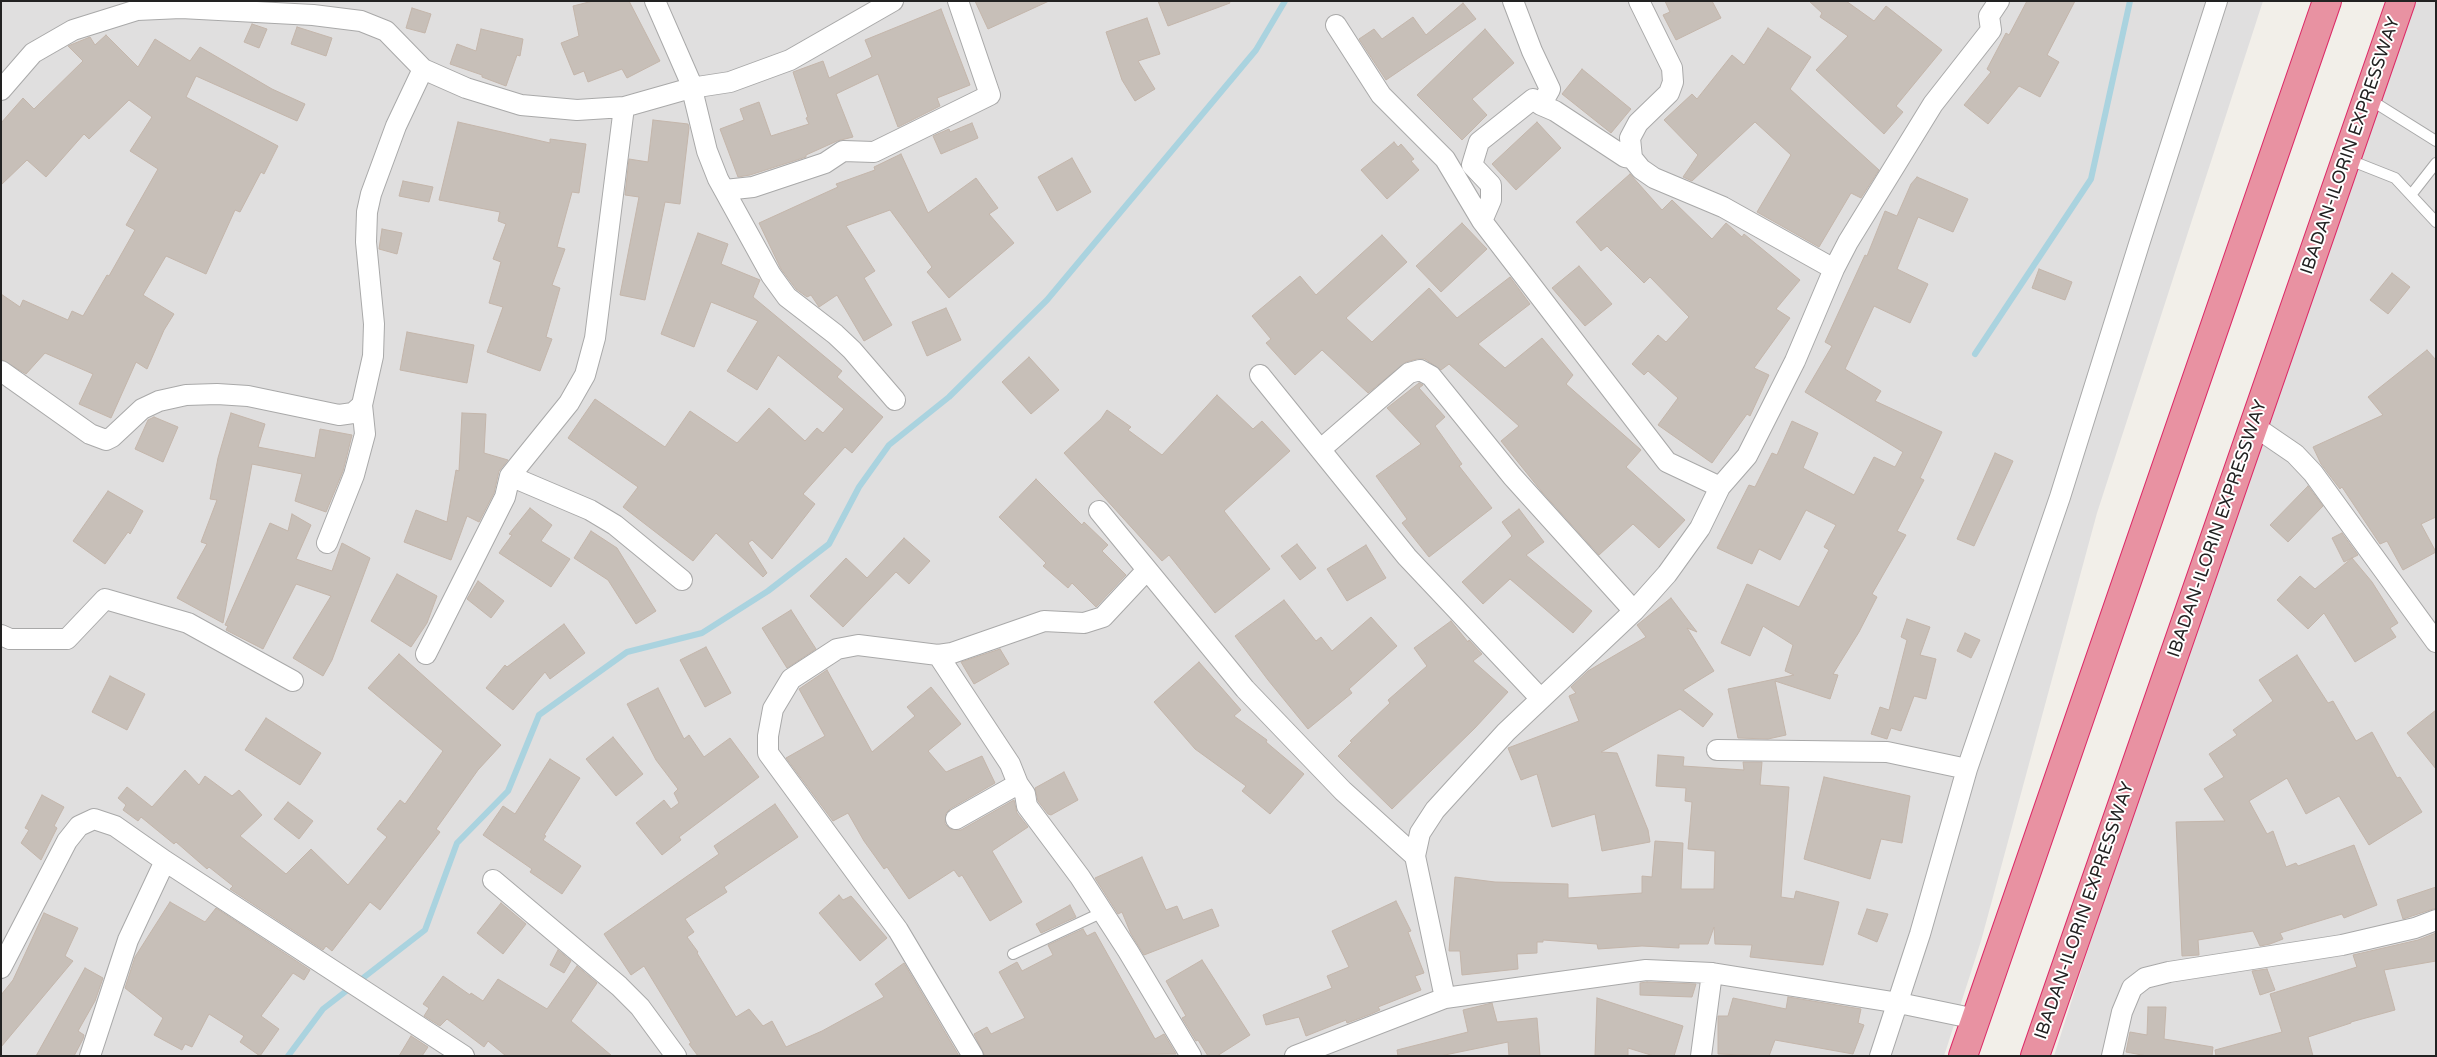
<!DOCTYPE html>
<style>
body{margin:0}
#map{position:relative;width:2437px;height:1057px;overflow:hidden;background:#f2efe9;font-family:"Varela Round",sans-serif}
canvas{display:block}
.frame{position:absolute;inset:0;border:2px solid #222;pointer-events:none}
</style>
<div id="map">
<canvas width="2437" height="1057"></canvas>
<div class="frame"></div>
</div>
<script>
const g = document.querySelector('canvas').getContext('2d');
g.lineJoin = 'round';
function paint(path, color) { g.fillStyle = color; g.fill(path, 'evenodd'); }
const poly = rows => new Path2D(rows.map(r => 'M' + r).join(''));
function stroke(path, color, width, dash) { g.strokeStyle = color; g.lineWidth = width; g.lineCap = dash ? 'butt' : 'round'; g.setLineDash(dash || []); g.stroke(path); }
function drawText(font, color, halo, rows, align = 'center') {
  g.font = font + ' "Varela Round",sans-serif'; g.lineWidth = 4; g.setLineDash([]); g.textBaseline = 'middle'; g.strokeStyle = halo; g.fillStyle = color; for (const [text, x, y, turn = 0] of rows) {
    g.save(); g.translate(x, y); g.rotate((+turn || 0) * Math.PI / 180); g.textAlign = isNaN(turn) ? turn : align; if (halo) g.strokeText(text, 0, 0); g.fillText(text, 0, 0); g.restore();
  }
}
const residential = poly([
 [1,1,2263,1,2097,513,1981,941,1944,1056,1,1056],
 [2407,1,2436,1,2436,1056,2054,1056,2123,840]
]);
const stream = poly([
 [1975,354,2091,179,2130,1],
 [288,1056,323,1009,425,930,457,843,508,791,539,715,627,652,702,633,768,591,829,544,859,487,889,445,949,397,1047,300,1256,50,1285,1]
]);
const building = poly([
 [593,1,629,1,660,61,627,78,622,69,588,82,584,71,574,75,561,43,579,36,573,6,593,1],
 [975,1,1049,1,988,29,975,1],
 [1158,1,1229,1,1230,3,1168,26,1158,1],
 [1665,1,1712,1,1721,18,1676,40,1663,15,1670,12,1665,1],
 [1809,1,1846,1,1874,21,1886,6,1942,50,1896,106,1903,112,1884,134,1816,70,1848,36,1820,17,1822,13,1809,1],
 [2027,1,2075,1,2047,55,2059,62,2040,97,2019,86,1988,124,1964,105,1991,72,1987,69,2006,33,2009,35,2027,1],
 [1463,3,1476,19,1386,80,1359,39,1374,29,1382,39,1413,17,1426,35,1463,3],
 [412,8,431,14,425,33,406,28,412,8],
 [941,9,970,85,937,98,940,106,898,127,878,74,836,94,853,137,837,141,806,155,806,157,750,175,738,177,720,129,744,120,740,109,759,102,771,136,809,124,806,118,808,117,793,72,823,61,829,78,872,57,865,40,941,9],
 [1147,18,1160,54,1138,61,1155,89,1135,101,1122,80,1106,32,1147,18],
 [252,24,267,29,259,48,244,42,252,24],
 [297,27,332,38,326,56,291,44,297,27],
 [1768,28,1811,57,1790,89,1879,170,1861,198,1851,193,1819,247,1757,212,1791,155,1755,122,1692,181,1683,177,1698,155,1664,120,1692,94,1697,99,1732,55,1744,65,1768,28],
 [481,29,523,39,520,56,517,55,506,86,482,77,482,75,450,64,457,44,476,51,481,29],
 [1485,29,1514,63,1472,99,1487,115,1462,140,1417,95,1485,29],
 [106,35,138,67,155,39,190,61,200,47,272,89,305,104,297,121,196,76,186,97,278,146,264,174,261,172,240,212,235,210,206,274,166,256,143,295,174,314,164,330,147,369,136,362,111,418,79,404,93,374,45,353,26,374,1,359,1,294,20,307,23,300,68,320,72,311,83,316,107,275,109,276,135,230,126,225,158,169,130,151,152,117,129,100,89,139,84,134,46,177,27,160,1,185,1,123,23,98,34,109,83,61,68,46,90,37,95,45,106,35],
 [1582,69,1631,109,1611,133,1562,94,1582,69],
 [653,120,688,124,689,128,680,204,665,202,645,300,620,295,639,197,625,195,629,159,648,162,653,120],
 [458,122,550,143,550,139,586,144,579,193,572,192,557,247,565,249,552,285,560,288,546,337,552,339,540,371,487,352,503,307,489,303,501,262,493,259,506,224,498,221,500,212,439,200,458,122],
 [1537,122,1561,148,1516,190,1492,164,1537,122],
 [972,123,978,138,941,154,933,136,949,129,950,132,972,123],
 [1394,142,1398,147,1401,144,1414,159,1411,161,1419,170,1387,199,1361,170,1394,142],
 [901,154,928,213,976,178,998,208,989,214,1014,243,949,298,927,272,932,267,890,210,846,226,875,271,864,278,892,325,864,341,837,295,819,307,811,295,807,297,796,289,781,269,759,223,838,187,836,184,875,170,874,167,901,154],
 [1072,158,1091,192,1057,211,1038,177,1072,158],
 [1630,174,1662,210,1672,200,1712,239,1726,223,1742,237,1744,234,1800,280,1776,309,1790,318,1754,368,1769,375,1750,416,1747,414,1712,463,1658,425,1678,398,1648,371,1644,375,1632,364,1658,335,1666,342,1689,317,1650,277,1644,283,1607,246,1601,251,1576,222,1630,174],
 [1917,177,1968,199,1953,232,1918,217,1897,269,1928,284,1910,323,1874,306,1845,369,1881,391,1875,401,1942,432,1920,478,1924,480,1897,531,1906,535,1872,594,1877,597,1859,632,1833,674,1838,675,1830,699,1775,681,1786,735,1768,739,1738,738,1728,689,1794,675,1785,671,1793,645,1763,626,1750,656,1721,643,1747,584,1799,607,1829,550,1824,547,1836,525,1806,510,1780,560,1759,549,1752,564,1717,548,1749,485,1755,487,1772,453,1777,455,1792,421,1818,433,1803,468,1854,495,1874,457,1895,467,1903,452,1805,392,1832,346,1825,342,1865,255,1867,256,1885,211,1897,216,1911,184,1917,177],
 [403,181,433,187,429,202,399,196,403,181],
 [1462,223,1487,249,1441,292,1416,266,1462,223],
 [382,229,402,233,397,254,379,249,382,229],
 [698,233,728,244,721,264,760,280,753,297,842,371,837,377,883,417,852,453,845,447,803,494,815,504,772,559,752,540,748,543,767,573,763,577,716,533,693,561,623,507,638,487,568,438,595,399,665,447,690,411,737,443,769,408,805,441,817,428,823,433,844,409,778,355,757,390,727,371,758,321,711,302,694,347,661,334,698,233],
 [1382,235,1407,262,1346,318,1372,342,1429,288,1457,318,1510,277,1530,304,1478,344,1505,368,1542,338,1573,375,1566,384,1641,450,1626,467,1685,520,1659,548,1633,524,1599,555,1542,492,1501,441,1519,426,1449,364,1441,370,1425,359,1417,359,1406,362,1368,393,1322,350,1295,375,1266,343,1271,339,1252,316,1300,276,1316,295,1382,235],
 [1579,266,1612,304,1585,326,1552,288,1579,266],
 [2039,269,2072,282,2065,300,2032,288,2039,269],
 [2392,273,2410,287,2388,314,2370,300,2392,273],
 [946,308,961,340,927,356,912,322,946,308],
 [407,332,474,345,467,383,400,370,407,332],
 [2427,350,2436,360,2436,517,2421,524,2436,552,2403,570,2387,541,2380,544,2342,487,2340,489,2321,464,2313,447,2383,415,2368,397,2427,350],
 [1029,357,1059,390,1031,414,1002,382,1029,357],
 [1419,383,1423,385,1419,388,1445,417,1435,426,1462,464,1459,466,1492,508,1429,557,1402,523,1407,519,1376,476,1421,444,1387,408,1419,383],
 [1217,395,1253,429,1262,421,1290,451,1224,511,1270,569,1215,613,1169,555,1162,561,1064,453,1101,419,1107,410,1131,427,1128,430,1162,455,1217,395],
 [231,413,265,424,258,447,315,458,320,429,352,435,343,471,326,512,295,501,302,474,252,464,223,623,177,598,207,544,201,542,217,500,210,499,218,458,231,413],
 [462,413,486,414,484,453,508,460,499,471,494,493,479,522,467,516,451,560,404,542,416,510,447,522,456,470,459,471,462,413],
 [154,417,178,427,163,462,135,449,148,420,154,417],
 [1995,453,2013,461,1974,546,1957,539,1995,453],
 [1036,479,1082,525,1084,522,1108,545,1102,551,1126,575,1096,607,1072,583,1068,588,1043,566,1046,563,999,517,1036,479],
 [2308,486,2323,506,2288,542,2270,525,2308,486],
 [108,491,143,511,130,534,128,532,105,564,73,541,108,491],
 [530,508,552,525,541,541,570,559,551,587,499,553,512,535,509,534,530,508],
 [1519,509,1544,542,1526,555,1592,611,1573,633,1510,579,1483,604,1462,582,1512,536,1502,522,1519,509],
 [292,514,311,525,296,559,332,571,342,543,370,558,332,660,323,676,293,658,331,596,296,584,263,649,226,630,228,626,225,625,270,523,288,531,292,514],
 [591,531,617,548,656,611,636,624,608,580,574,558,591,531],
 [2342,533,2358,555,2344,562,2332,538,2342,533],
 [904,538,930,561,909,584,896,572,843,627,810,596,846,558,867,578,904,538],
 [1297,544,1316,568,1300,580,1281,556,1297,544],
 [1366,545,1386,578,1347,601,1327,569,1366,545],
 [2352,558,2372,582,2398,623,2390,628,2396,637,2355,662,2324,613,2308,629,2277,600,2300,576,2315,589,2352,558],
 [397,574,437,596,427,623,411,647,371,621,397,574],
 [478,581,504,601,491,618,467,599,478,581],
 [1671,598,1697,632,1687,628,1714,671,1683,690,1713,714,1703,727,1680,709,1601,752,1617,753,1648,830,1650,842,1602,851,1595,814,1552,827,1537,774,1521,780,1508,748,1579,721,1569,696,1576,693,1571,687,1588,671,1646,637,1637,625,1671,598],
 [1284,600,1316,641,1321,637,1332,651,1371,617,1397,646,1349,689,1352,693,1308,729,1268,680,1235,636,1284,600],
 [791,610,816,649,787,668,762,628,791,610],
 [1907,619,1930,627,1920,655,1936,659,1926,699,1914,696,1901,731,1891,728,1887,739,1871,734,1880,707,1889,710,1907,640,1901,637,1907,619],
 [1451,621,1468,642,1469,640,1482,654,1473,661,1508,692,1475,728,1392,809,1338,756,1352,742,1350,741,1390,703,1388,700,1427,666,1414,648,1451,621],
 [564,624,585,653,550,679,545,672,513,710,486,688,505,665,507,667,564,624],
 [1965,633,1980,640,1971,658,1957,651,1965,633],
 [706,647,731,693,705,707,680,660,706,647],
 [1000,649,1009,664,974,684,961,662,1000,649],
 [399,654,501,745,478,770,436,829,440,832,380,910,370,902,332,951,326,946,323,950,230,889,233,886,209,867,207,869,176,842,174,844,141,817,138,821,123,810,126,805,118,798,127,787,152,807,185,770,199,785,205,776,232,796,239,790,262,815,240,836,286,874,311,849,348,885,387,837,377,829,400,800,405,804,443,751,368,688,399,654],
 [2297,655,2328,703,2333,701,2356,741,2372,732,2397,778,2400,777,2422,812,2369,845,2339,796,2306,814,2287,778,2249,801,2267,834,2273,831,2286,867,2296,863,2298,866,2354,845,2377,905,2344,918,2342,914,2280,933,2283,939,2270,944,2260,946,2253,931,2198,940,2199,955,2182,956,2176,822,2225,821,2204,789,2224,777,2209,754,2237,735,2233,730,2273,701,2259,680,2297,655],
 [1199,662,1241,710,1234,716,1267,740,1266,742,1304,774,1270,814,1242,791,1246,786,1195,749,1154,702,1199,662],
 [827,670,872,752,915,716,907,707,931,687,961,724,928,751,946,772,982,756,995,783,950,809,946,813,945,824,950,829,961,830,1014,800,1017,813,1028,827,992,851,1022,902,990,921,962,875,959,877,954,870,909,899,887,867,884,869,864,841,848,813,833,821,786,758,825,736,799,689,827,670],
 [110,676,145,694,127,730,92,712,110,676],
 [658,688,684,739,689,735,704,757,730,738,759,777,679,837,681,840,662,855,636,823,664,800,671,809,679,803,674,793,678,789,656,760,627,704,658,688],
 [2436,710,2436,769,2407,733,2436,710],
 [266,718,321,753,300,785,245,750,266,718],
 [613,737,643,774,616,796,586,759,613,737],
 [1658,755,1684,757,1683,766,1744,770,1743,762,1762,762,1760,785,1789,787,1781,897,1794,899,1796,891,1839,902,1823,965,1750,957,1752,945,1715,944,1714,927,1708,944,1679,944,1679,948,1642,946,1598,949,1597,944,1543,940,1543,942,1537,942,1537,953,1517,954,1518,969,1462,975,1460,951,1449,951,1455,877,1495,882,1568,884,1568,898,1642,893,1642,876,1652,877,1655,841,1683,843,1681,889,1714,889,1715,851,1688,849,1692,802,1685,801,1686,788,1656,786,1658,755],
 [550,759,580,778,544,835,546,836,543,840,581,866,562,894,530,872,532,869,483,835,503,806,515,814,550,759],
 [1064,772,1078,800,1051,815,1048,814,1038,801,1035,788,1064,772],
 [1824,777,1910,796,1902,843,1881,839,1870,879,1804,859,1824,777],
 [42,795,64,807,54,826,57,828,41,860,21,843,29,830,25,828,42,795],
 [288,802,313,821,299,839,274,819,288,802],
 [775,804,798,837,724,887,727,892,685,919,694,932,687,937,698,952,697,953,736,1017,749,1009,763,1026,772,1021,786,1047,822,1031,884,997,875,984,904,963,959,1056,698,1056,689,1044,691,1043,644,966,631,975,604,934,719,854,714,846,775,804],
 [1142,857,1166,910,1177,906,1183,920,1212,909,1219,926,1144,955,1131,934,1122,912,1118,914,1095,878,1142,857],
 [2436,887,2436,908,2403,919,2397,900,2436,887],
 [839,895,843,900,851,896,887,938,860,961,819,913,839,895],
 [1396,901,1411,931,1408,932,1424,973,1415,976,1421,990,1378,1007,1380,1010,1371,1014,1347,1023,1346,1020,1306,1036,1299,1017,1266,1025,1263,1015,1332,988,1327,976,1349,967,1332,931,1396,901],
 [170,902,205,922,216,908,310,970,304,980,293,973,261,1016,279,1029,260,1056,240,1042,244,1036,209,1014,192,1047,185,1044,182,1050,154,1035,163,1018,125,988,135,957,170,902],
 [501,903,526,924,503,954,477,933,501,903],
 [1070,905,1076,917,1041,933,1036,924,1070,905],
 [1867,909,1888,914,1877,942,1858,934,1867,909],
 [44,913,78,928,65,956,73,961,1,1047,1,995,13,980,44,913],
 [1083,929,1087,936,1095,932,1155,1039,1164,1034,1176,1054,985,1056,974,1034,987,1027,991,1034,1025,1018,999,972,1017,962,1022,971,1053,955,1048,945,1083,929],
 [2436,933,2436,961,2384,970,2395,1010,2351,1022,2351,1023,2308,1037,2313,1056,2216,1056,2215,1050,2282,1032,2270,994,2357,967,2353,955,2418,940,2436,933],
 [558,950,571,961,564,973,550,965,558,950],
 [1202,960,1250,1035,1217,1056,1208,1056,1198,1040,1196,1041,1182,1018,1186,1016,1166,981,1202,960],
 [577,966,597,983,571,1021,612,1056,506,1056,488,1041,484,1047,447,1019,440,1026,424,1016,429,1008,423,1004,443,976,470,995,471,993,483,1001,498,979,547,1009,577,966],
 [85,968,103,978,95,1001,78,1031,84,1035,83,1039,74,1056,36,1056,85,968],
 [2267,969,2275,990,2260,995,2252,971,2267,969],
 [1647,982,1696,984,1692,997,1640,995,1640,983,1647,982],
 [1788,997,1861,1009,1858,1023,1864,1025,1853,1054,1775,1040,1769,1056,1718,1054,1718,1016,1728,1016,1733,998,1786,1009,1788,997],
 [1597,998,1683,1026,1674,1056,1654,1056,1628,1048,1628,1056,1595,1056,1597,998],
 [1492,1003,1497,1022,1537,1018,1540,1056,1509,1056,1508,1042,1440,1056,1398,1056,1397,1050,1468,1032,1463,1010,1492,1003],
 [2148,1007,2166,1007,2164,1039,2213,1047,2212,1056,2147,1056,2126,1052,2130,1032,2147,1035,2148,1007],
 [411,1036,428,1047,422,1056,399,1056,411,1036]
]);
const service = poly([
 [2369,99,2436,141],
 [2347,159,2395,178,2436,222],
 [2411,195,2436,163],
 [1013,954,1103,912]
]);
const minor = poly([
 [655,1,690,81,707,151,718,179,771,275,787,297,835,334,852,350,895,400],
 [1513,1,1532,51,1550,89,1541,105,1533,99,1479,142,1472,165,1491,185,1491,200,1482,221,1667,462,1720,487],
 [1639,1,1672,68,1673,82,1669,93,1638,123,1630,138,1632,158,1641,169,1654,178,1723,207,1834,269],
 [1336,25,1381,95,1445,159,1482,221],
 [1,90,33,53,73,30,137,10,181,8,313,15,361,21,386,31,423,69,466,88,521,105,577,110,624,107,691,88,730,82,790,60,893,1],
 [1541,105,1555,111,1625,157,1632,158],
 [725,190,753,187,825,163,843,151,874,152,990,95,958,1],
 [1,371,90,434,106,440,112,437,142,409,159,401,186,395,217,394,248,396,339,415,353,413,362,405,373,356,374,324,366,242,367,212,371,194,396,126,423,69],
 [1260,375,1407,557,1541,699],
 [2254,426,2295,454,2313,473,2436,642],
 [1321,449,1409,373,1420,370,1431,376,1512,476,1634,611],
 [510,476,590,510,615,525,682,580],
 [1099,511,1245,689,1343,791,1415,856],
 [327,543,354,475,365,434,362,405],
 [1,635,10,639,67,639,105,599,188,623,293,681],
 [426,654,505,497,510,476,569,403,585,375,595,338,624,107],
 [938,655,1010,764,1018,784],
 [1717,750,1887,752,1967,769],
 [956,819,1018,784,1025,794,1027,806,1080,877,1128,951,1191,1056],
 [493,880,619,986,640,1007,676,1056],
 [1,968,67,841,79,826,94,819,115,826,165,861,464,1056],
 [1445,998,1415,856,1420,833,1435,810,1506,732,1634,611,1667,574,1700,528,1720,487,1747,456,1795,361,1834,269,1848,242,1933,104,1991,30,1989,16,1999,1],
 [90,1056,128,940,165,861],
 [973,1056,898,930,768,753,768,736,773,709,791,679,837,649,858,645,938,655,952,653,1044,621,1084,623,1103,617,1146,571],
 [1295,1056,1445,998,1646,970,1712,973,1899,1003,1976,1019],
 [1701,1056,1712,973],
 [1880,1056,1920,934,1967,769,2060,497,2140,241,2217,1],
 [2112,1056,2122,1012,2132,988,2145,978,2169,972,2342,945,2415,928,2436,920]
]);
const motorway = poly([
 [1963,1056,2327,1],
 [2035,1056,2401,1]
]);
const streetNames = [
 ["IBADAN-ILORIN EXPRESSWAY",2351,146,-71],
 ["IBADAN-ILORIN EXPRESSWAY",2218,529,-71],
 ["IBADAN-ILORIN EXPRESSWAY",2085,911,-71]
];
paint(residential, '#e0dfdf');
stroke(stream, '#aad3df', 6);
paint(building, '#c7bfb8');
stroke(building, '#c4b6ab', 1);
stroke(service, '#a9a9a9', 12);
stroke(minor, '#a9a9a9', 22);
stroke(motorway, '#dc2a67', 30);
stroke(service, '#fff', 10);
stroke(minor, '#fff', 20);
stroke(motorway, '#e892a2', 28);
drawText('18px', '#222', '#fff', streetNames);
</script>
